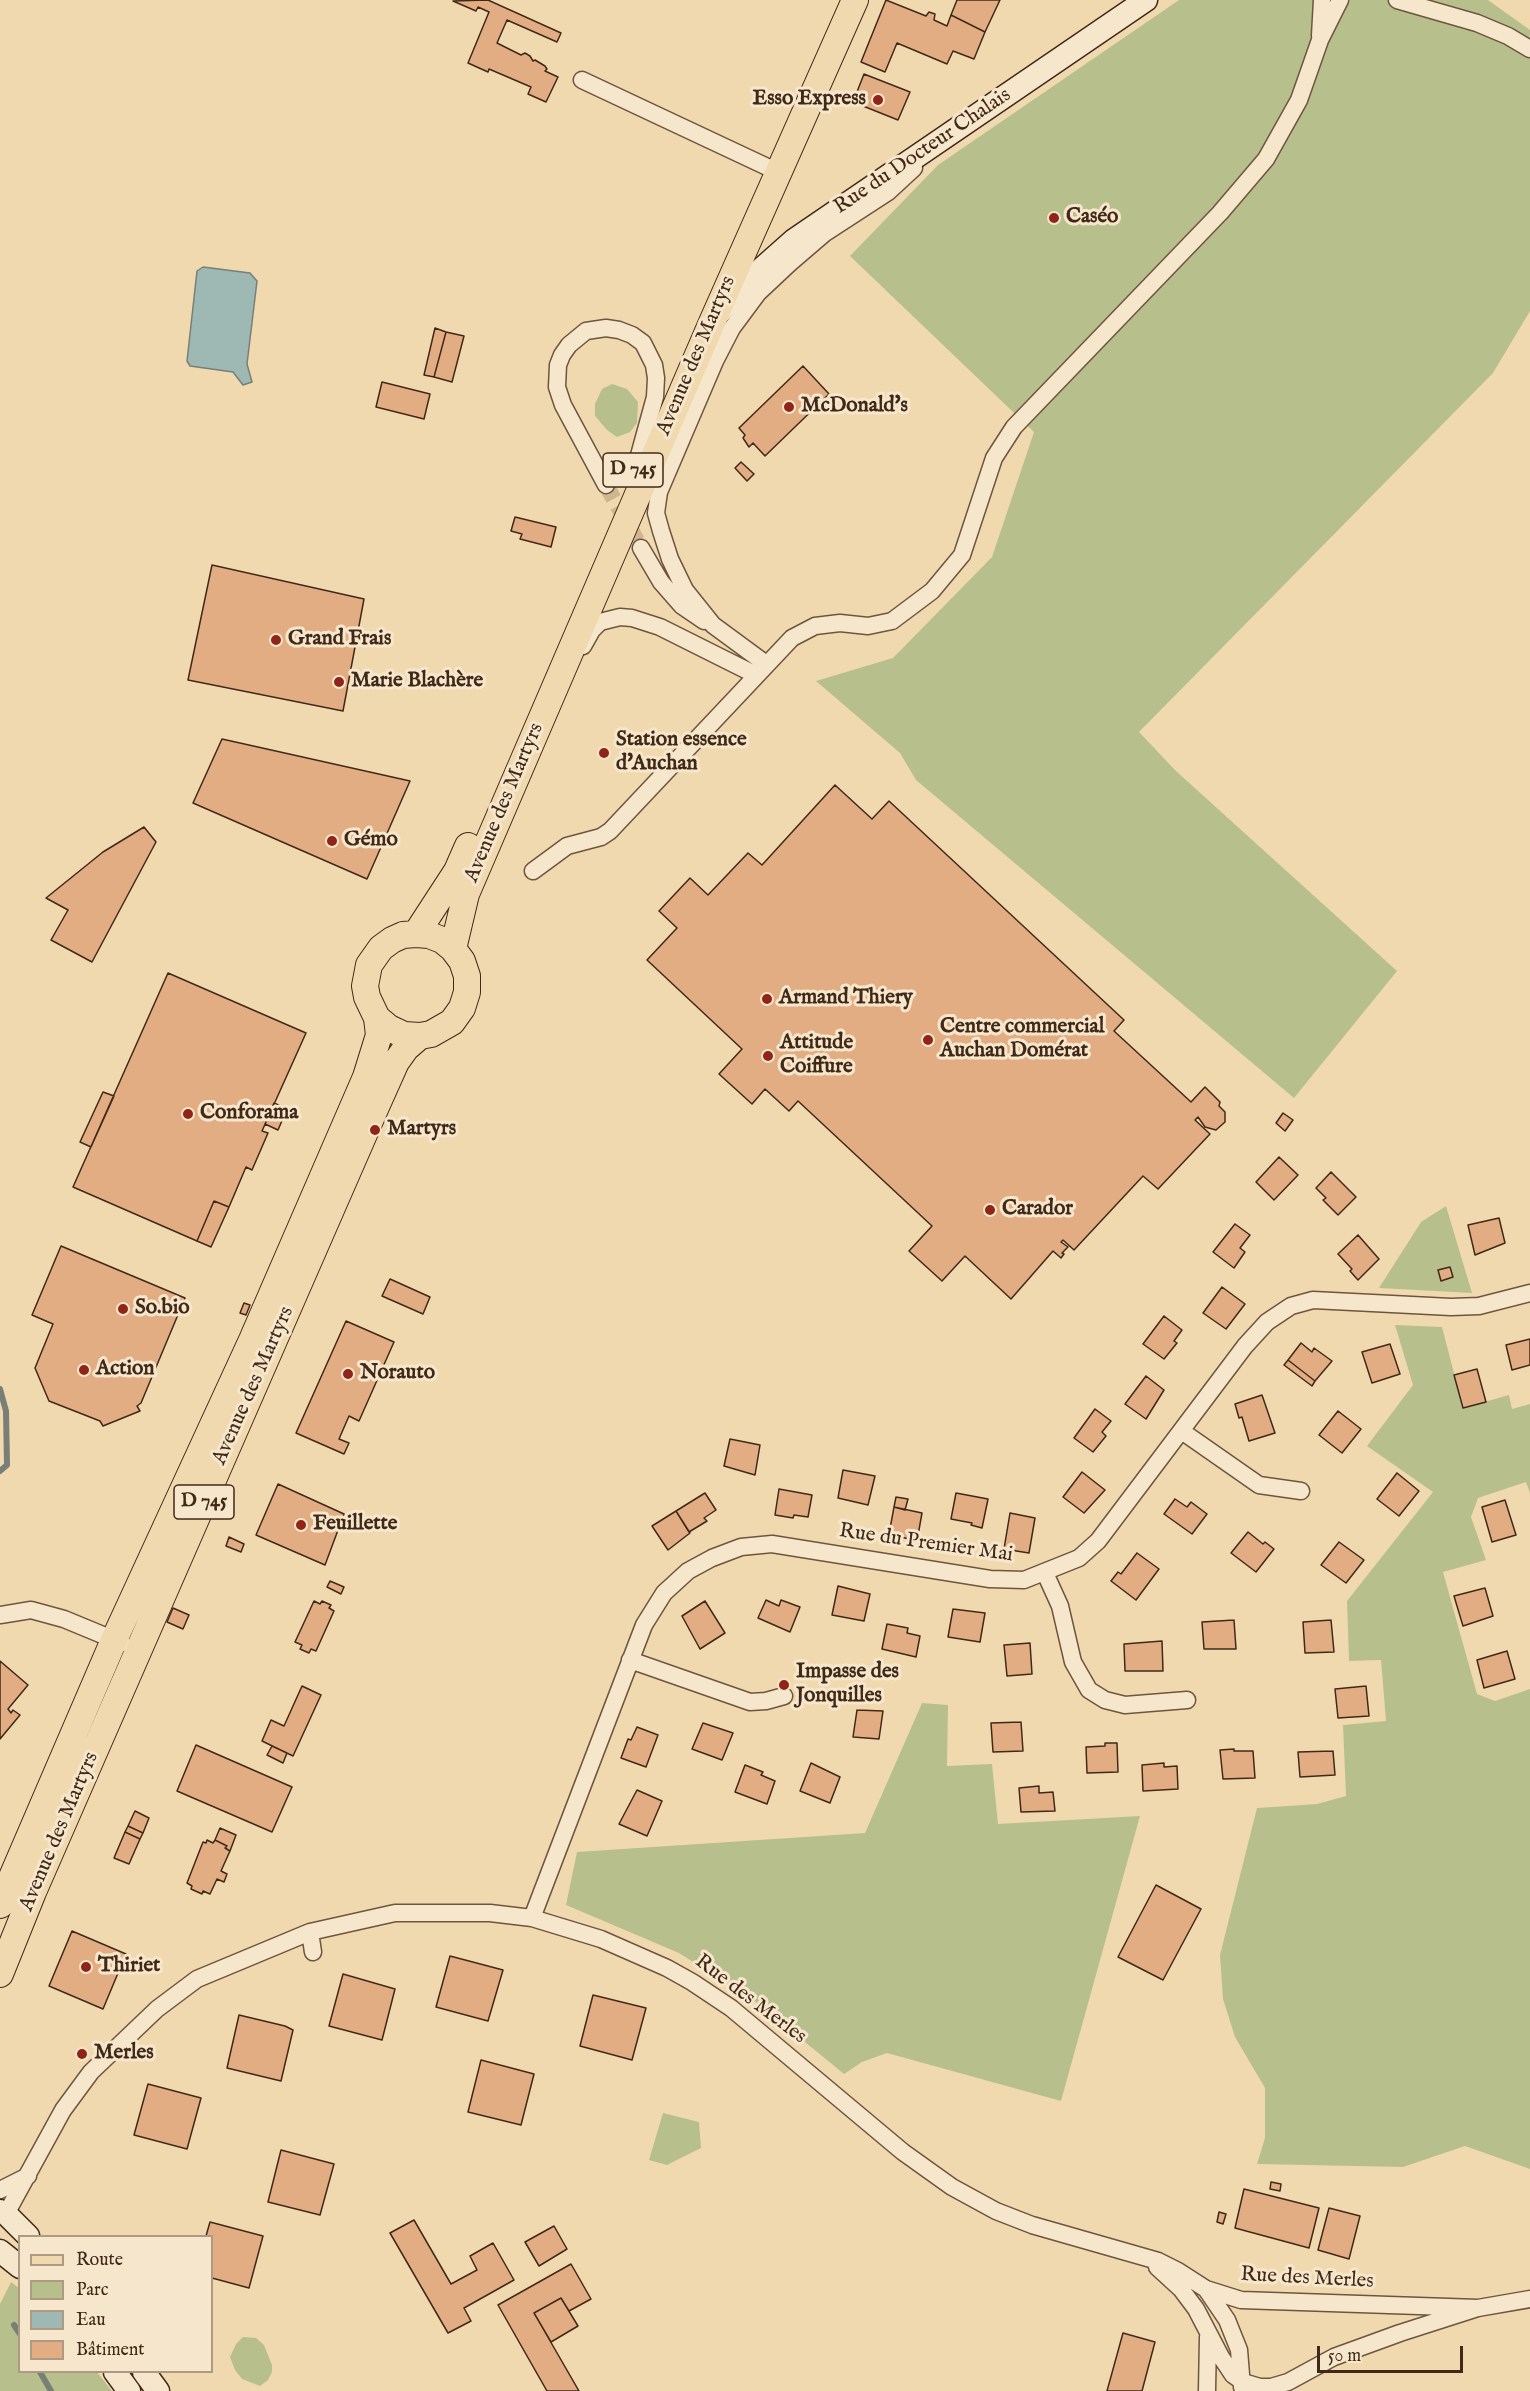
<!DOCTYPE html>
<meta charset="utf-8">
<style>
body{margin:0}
#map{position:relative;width:1530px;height:2391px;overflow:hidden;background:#f1d9af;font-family:"IM FELL English",serif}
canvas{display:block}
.legend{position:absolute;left:18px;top:2235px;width:195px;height:138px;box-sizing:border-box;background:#f6e6cb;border:2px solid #ae9a84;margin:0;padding:8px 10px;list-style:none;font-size:18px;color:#412919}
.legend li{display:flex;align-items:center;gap:12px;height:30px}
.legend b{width:30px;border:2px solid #ae9a84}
.scale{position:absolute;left:1317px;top:2346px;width:146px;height:27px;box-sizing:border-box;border:3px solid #412919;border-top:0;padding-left:8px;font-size:18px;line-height:21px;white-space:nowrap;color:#412919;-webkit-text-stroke:4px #f6e6cb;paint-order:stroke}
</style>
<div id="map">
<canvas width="1530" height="2391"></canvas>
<ul class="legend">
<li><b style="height:8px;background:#f1d9af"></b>Route</li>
<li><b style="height:16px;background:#b7c08d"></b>Parc</li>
<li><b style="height:16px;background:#9eb8b4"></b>Eau</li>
<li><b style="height:16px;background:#e3ad84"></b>Bâtiment</li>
</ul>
<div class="scale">50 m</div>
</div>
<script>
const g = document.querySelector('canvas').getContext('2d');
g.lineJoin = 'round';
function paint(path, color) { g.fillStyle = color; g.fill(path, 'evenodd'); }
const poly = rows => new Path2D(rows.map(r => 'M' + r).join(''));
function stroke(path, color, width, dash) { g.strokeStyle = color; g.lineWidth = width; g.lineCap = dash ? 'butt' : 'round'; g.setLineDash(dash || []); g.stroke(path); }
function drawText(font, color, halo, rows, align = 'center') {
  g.font = font + ' "IM FELL English",serif'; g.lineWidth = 6; g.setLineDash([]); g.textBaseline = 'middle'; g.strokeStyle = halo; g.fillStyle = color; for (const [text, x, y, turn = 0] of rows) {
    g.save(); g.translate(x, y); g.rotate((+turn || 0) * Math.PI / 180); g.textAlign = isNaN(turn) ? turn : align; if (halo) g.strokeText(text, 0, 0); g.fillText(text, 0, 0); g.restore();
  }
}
const green = poly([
 [1179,0,1488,0,1530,30,1530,311,1493,373,1139,732,1176,771,1397,971,1294,1098,916,780,900,753,816,681,893,658,992,557,1034,432,850,256,938,165],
 [612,384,627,389,638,402,637,423,630,432,617,437,607,430,595,416,595,404,602,389],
 [1446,1206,1472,1293,1379,1288,1421,1222],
 [1395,1325,1442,1327,1463,1408,1509,1395,1512,1409,1530,1404,1530,1493,1526,1482,1478,1498,1471,1517,1486,1560,1443,1572,1477,1694,1495,1701,1530,1689,1530,2169,1465,2146,1403,2167,1257,2164,1265,2138,1265,2088,1235,2037,1223,1999,1220,1955,1257,1808,1317,1804,1346,1796,1343,1725,1386,1721,1381,1660,1349,1661,1347,1601,1433,1492,1367,1446,1413,1385],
 [922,1703,948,1705,947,1766,992,1764,998,1824,1140,1816,1061,2101,887,2053,862,2062,844,2074,756,2002,679,1953,566,1905,577,1852,865,1833],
 [663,2113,699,2122,701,2148,667,2165,649,2160],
 [11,2282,19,2288,20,2372,97,2372,112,2391,0,2391,0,2304],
 [243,2337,256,2338,264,2345,272,2365,272,2372,268,2380,260,2386,242,2379,235,2370,230,2357,236,2344]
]);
const water = poly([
 [203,267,250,273,257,281,247,364,252,382,243,385,233,372,190,366,187,361,197,271,203,267]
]);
const stream = poly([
 [0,1389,6,1411,7,1465,0,1471],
 [14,2325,20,2334],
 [40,2372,51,2391]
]);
const building = poly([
 [488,0,561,33,557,42,507,20,497,43,521,55,525,53,530,56,533,61,535,60,545,66,547,69,545,71,558,77,546,102,528,94,531,87,489,69,488,72,468,63,489,12,478,7,476,11,453,1,488,0],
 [886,0,926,16,929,12,935,14,934,20,947,26,951,15,985,32,974,59,953,51,947,64,897,43,885,72,861,62,886,0],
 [957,0,1000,0,985,32,951,15,957,0],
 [864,74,910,92,898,120,853,102,864,74],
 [435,328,446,332,434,377,424,375,435,328],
 [446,332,464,336,452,382,434,377,446,332],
 [803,366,829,394,765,456,753,443,749,447,743,438,745,435,739,428,803,366],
 [382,382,430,394,424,419,376,407,382,382],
 [741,462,754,474,747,481,735,468,741,462],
 [515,517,556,527,551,547,520,539,522,534,511,531,515,517],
 [212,565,364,599,343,711,188,680,212,565],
 [222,739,410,781,367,879,193,803,222,739],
 [835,785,872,819,889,801,1124,1020,1114,1031,1191,1102,1205,1087,1220,1102,1219,1106,1225,1112,1225,1122,1216,1130,1205,1127,1198,1117,1195,1120,1210,1134,1158,1189,1143,1176,1074,1250,1063,1240,1061,1242,1068,1247,1062,1253,1064,1254,1061,1258,1053,1251,1011,1299,965,1256,942,1281,909,1251,932,1226,798,1101,789,1111,765,1089,752,1104,719,1074,742,1049,647,960,677,928,659,911,690,878,708,895,748,853,762,865,835,785],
 [144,827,156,842,92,962,51,940,68,910,46,898,103,852,144,827],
 [168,973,306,1033,262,1131,268,1133,252,1170,246,1167,229,1207,214,1201,197,1241,73,1187,168,973],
 [103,1092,114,1096,91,1147,80,1142,103,1092],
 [274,1103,287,1109,278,1130,265,1124,274,1103],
 [1283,1113,1293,1120,1285,1131,1276,1123,1283,1113],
 [1279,1157,1298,1175,1274,1200,1256,1182,1279,1157],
 [1331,1172,1356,1197,1338,1215,1323,1200,1326,1198,1316,1188,1331,1172],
 [214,1201,229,1207,211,1247,197,1241,214,1201],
 [1499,1218,1505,1243,1475,1255,1468,1225,1499,1218],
 [1235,1224,1250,1235,1240,1248,1245,1252,1234,1268,1213,1252,1235,1224],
 [1358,1235,1379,1259,1358,1280,1350,1271,1352,1269,1338,1254,1358,1235],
 [61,1246,185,1298,141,1403,137,1406,140,1411,103,1426,100,1421,49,1401,35,1368,53,1324,32,1315,61,1246],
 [1450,1267,1453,1277,1441,1281,1438,1270,1450,1267],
 [390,1279,430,1297,423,1314,382,1296,390,1279],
 [1222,1287,1245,1304,1226,1329,1203,1313,1222,1287],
 [244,1303,250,1305,246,1315,240,1313,244,1303],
 [1164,1316,1182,1330,1174,1341,1177,1343,1164,1359,1143,1344,1164,1316],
 [346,1321,394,1342,359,1421,349,1416,339,1439,349,1443,344,1454,296,1433,346,1321],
 [1530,1339,1530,1365,1512,1370,1506,1345,1530,1339],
 [1301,1343,1312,1352,1314,1348,1332,1361,1315,1381,1288,1360,1301,1343],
 [1390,1344,1400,1374,1372,1383,1362,1352,1390,1344],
 [1288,1360,1315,1381,1312,1386,1284,1365,1288,1360],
 [1477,1369,1486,1402,1463,1408,1454,1375,1477,1369],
 [1146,1376,1164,1390,1146,1419,1125,1404,1146,1376],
 [1262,1395,1275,1433,1249,1441,1242,1417,1239,1418,1235,1404,1262,1395],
 [1095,1409,1111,1421,1102,1432,1106,1436,1093,1452,1074,1438,1095,1409],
 [1338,1411,1361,1429,1342,1453,1319,1435,1338,1411],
 [730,1439,760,1445,755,1475,724,1466,730,1439],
 [843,1470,875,1476,868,1505,838,1498,843,1470],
 [1082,1472,1105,1490,1084,1513,1063,1497,1082,1472],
 [1397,1473,1419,1491,1399,1516,1377,1499,1397,1473],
 [278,1484,344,1514,325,1565,256,1535,278,1484],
 [779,1489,812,1495,808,1517,794,1515,793,1518,775,1515,779,1489],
 [705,1493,716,1510,704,1518,707,1521,689,1532,676,1511,705,1493],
 [956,1493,988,1499,982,1528,971,1525,972,1523,951,1519,956,1493],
 [896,1497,908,1499,905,1510,894,1507,896,1497],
 [1175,1499,1187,1507,1191,1502,1207,1514,1192,1534,1164,1514,1175,1499],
 [1505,1500,1516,1535,1492,1542,1482,1507,1505,1500],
 [894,1507,922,1513,917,1541,889,1534,894,1507],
 [676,1511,690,1533,668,1550,652,1526,676,1511],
 [1010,1513,1035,1518,1029,1553,1004,1549,1010,1513],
 [1248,1532,1263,1544,1265,1542,1274,1549,1256,1572,1231,1553,1248,1532],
 [229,1537,244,1544,241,1552,226,1546,229,1537],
 [1339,1542,1364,1560,1346,1583,1321,1565,1339,1542],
 [1137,1553,1159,1569,1136,1600,1111,1581,1118,1572,1121,1574,1137,1553],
 [330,1581,344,1587,341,1594,327,1587,330,1581],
 [838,1586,870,1594,864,1621,832,1615,838,1586],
 [1485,1588,1493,1616,1463,1626,1454,1596,1485,1588],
 [766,1600,779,1606,781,1600,800,1607,790,1632,758,1618,766,1600],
 [314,1601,320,1604,322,1601,331,1605,329,1608,334,1611,316,1651,311,1649,309,1653,300,1649,302,1645,295,1642,314,1601],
 [705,1601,725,1633,700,1649,682,1616,705,1601],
 [173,1608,189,1615,183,1629,167,1622,173,1608],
 [953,1609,985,1613,980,1642,948,1637,953,1609],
 [1234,1620,1236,1649,1204,1649,1202,1622,1234,1620],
 [1331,1620,1334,1652,1305,1653,1303,1622,1331,1620],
 [887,1624,908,1628,907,1633,920,1636,916,1657,882,1649,887,1624],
 [1162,1641,1163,1671,1125,1671,1124,1644,1162,1641],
 [1030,1643,1032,1674,1007,1676,1004,1645,1030,1643],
 [1507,1651,1515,1679,1484,1688,1477,1660,1507,1651],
 [0,1661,28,1685,8,1709,11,1713,13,1710,20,1715,0,1739,0,1661],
 [302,1686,321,1695,293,1756,262,1741,271,1720,284,1726,302,1686],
 [1366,1686,1369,1716,1338,1718,1335,1689,1366,1686],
 [857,1710,883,1711,879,1739,853,1737,857,1710],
 [1021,1722,1023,1751,993,1752,991,1723,1021,1722],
 [703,1723,733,1733,722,1760,692,1749,703,1723],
 [637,1727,658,1735,646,1767,621,1758,628,1739,631,1740,637,1727],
 [1105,1743,1117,1743,1118,1772,1087,1773,1086,1747,1105,1746,1105,1743],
 [196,1745,292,1787,272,1832,177,1791,196,1745],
 [272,1746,287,1753,283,1763,267,1755,272,1746],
 [1234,1749,1234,1751,1253,1751,1255,1778,1223,1779,1220,1750,1234,1749],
 [1333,1751,1335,1775,1300,1777,1298,1752,1333,1751],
 [811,1763,840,1777,830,1803,800,1791,811,1763],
 [1164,1763,1164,1767,1177,1766,1178,1789,1143,1791,1142,1765,1164,1763],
 [745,1765,763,1772,761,1775,775,1781,767,1804,735,1792,745,1765],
 [1039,1786,1039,1793,1053,1792,1055,1811,1021,1812,1019,1788,1039,1786],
 [637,1790,662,1801,647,1836,619,1824,637,1790],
 [135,1811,149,1818,143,1833,128,1826,135,1811],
 [128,1826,143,1833,140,1839,125,1832,128,1826],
 [220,1828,236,1835,230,1851,225,1848,227,1846,215,1840,220,1828],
 [125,1832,140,1839,129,1864,114,1858,125,1832],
 [207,1840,213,1843,215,1840,227,1846,225,1848,230,1851,221,1871,227,1874,224,1882,217,1879,210,1894,203,1891,202,1894,191,1889,192,1886,187,1883,203,1842,206,1843,207,1840],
 [1156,1885,1201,1909,1163,1980,1118,1957,1156,1885],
 [72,1931,126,1954,103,2009,49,1986,72,1931],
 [450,1956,503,1970,488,2021,436,2007,450,1956],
 [343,1974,395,1989,382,2040,329,2026,343,1974],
 [593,1995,646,2008,632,2060,580,2046,593,1995],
 [239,2015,285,2026,293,2030,281,2081,227,2068,239,2015],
 [481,2060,534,2074,521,2125,468,2112,481,2060],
 [148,2084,201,2098,187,2149,134,2135,148,2084],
 [281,2150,334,2164,320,2215,268,2202,281,2150],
 [1271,2182,1281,2184,1280,2191,1270,2189,1271,2182],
 [1244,2189,1319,2208,1309,2248,1235,2228,1244,2189],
 [1329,2208,1360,2216,1349,2259,1318,2250,1329,2208],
 [1219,2212,1226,2214,1223,2224,1217,2222,1219,2212],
 [414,2220,451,2284,477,2270,470,2256,493,2243,514,2280,464,2308,471,2321,448,2333,390,2233,414,2220],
 [210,2222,263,2236,249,2288,212,2278,212,2236,206,2236,210,2222],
 [554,2226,567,2249,539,2266,525,2242,554,2226],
 [571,2264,591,2299,569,2311,561,2298,534,2313,579,2391,547,2391,498,2305,571,2264],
 [561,2298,578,2326,551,2342,534,2313,561,2298],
 [1123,2333,1155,2342,1142,2391,1107,2391,1123,2333]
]);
const minorTunnel = poly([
 [606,485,641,548]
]);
const minor = poly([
 [1397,0,1477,23,1508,36,1530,49],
 [1320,36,1322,0],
 [582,80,778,172],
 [606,485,563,405,557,387,558,365,562,355,569,345,586,331,606,328,619,330,632,335,643,343,654,365,656,378,655,397,638,459],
 [641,548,661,582,682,606,704,621],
 [583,646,592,630,600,622,620,617,632,618,660,627,756,675],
 [766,664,713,625,685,590,670,559,661,531,656,513,659,492,715,361,732,328,758,293,790,263,825,233,888,192,914,168],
 [533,871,567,846,601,837,610,831,792,638,815,626,840,623,868,626,892,621,932,591,962,555,994,458,1014,427,1220,213,1266,159,1299,100,1320,40,1340,0],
 [1183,1432,1259,1485,1301,1491],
 [1045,1573,1060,1606,1073,1662,1089,1690,1105,1700,1125,1705,1187,1700],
 [0,1615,31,1610,64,1619,122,1643],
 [630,1660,750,1702,766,1701,784,1696],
 [532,1918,644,1625,664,1593,688,1571,712,1558,741,1547,772,1544,990,1579,1024,1580,1079,1558,1098,1541,1245,1346,1267,1322,1291,1306,1313,1300,1451,1307,1479,1306,1530,1293],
 [310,1932,313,1952],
 [0,2190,28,2176],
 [6,2214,63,2110,91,2072,157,2009,197,1979,310,1932,395,1913,490,1913,532,1918,601,1939,667,1968,692,1982,731,2008,903,2152,952,2187,996,2211,1032,2225,1158,2261,1178,2271,1206,2289,1241,2300,1478,2308],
 [1157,2267,1181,2289,1196,2309,1221,2357,1233,2375,1243,2382,1260,2387,1271,2387,1288,2382,1334,2357,1400,2333,1478,2308,1530,2299],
 [1206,2289,1227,2320,1239,2350,1242,2387],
 [1207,2391,1208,2337]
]);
const secondary = poly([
 [720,312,750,279,794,240,1146,0],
 [0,2211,6,2214,28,2236],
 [0,2251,20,2267],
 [115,2372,129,2391],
 [144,2372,158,2391]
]);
const primary = poly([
 [416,934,457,871,468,846],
 [453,949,466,894,713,320,855,0],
 [0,1905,114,1640,252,1340,366,1077,379,1035,377,1018,367,997,365,986,369,965,381,948,392,940,403,935,416,934,429,935,442,940,453,949,462,961,467,976,467,992,462,1008,452,1022,431,1034,420,1036,404,1035,389,1028,377,1018],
 [0,1974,33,1892,375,1109,396,1062,406,1048,420,1036]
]);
const markers = [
 [878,100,6,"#8f2418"],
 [1054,218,6,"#8f2418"],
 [789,407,6,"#8f2418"],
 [276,640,6,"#8f2418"],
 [339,682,6,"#8f2418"],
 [604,753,6,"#8f2418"],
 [332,841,6,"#8f2418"],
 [767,999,6,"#8f2418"],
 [928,1040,6,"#8f2418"],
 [768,1056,6,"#8f2418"],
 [188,1114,6,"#8f2418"],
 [375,1130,6,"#8f2418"],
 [990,1210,6,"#8f2418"],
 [123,1309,6,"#8f2418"],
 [84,1370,6,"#8f2418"],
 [348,1374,6,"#8f2418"],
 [301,1525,6,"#8f2418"],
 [784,1685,6,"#8f2418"],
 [86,1967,6,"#8f2418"],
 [82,2054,6,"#8f2418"]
];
const shields = [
 [633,470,60],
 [204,1502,60]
];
const shieldNames = [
 ["D 745",633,470],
 ["D 745",204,1502]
];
const poiNames = [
 ["Esso Express",866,100,"right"],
 ["Caséo",1066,218],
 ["McDonald's",801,407],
 ["Grand Frais",288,640],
 ["Marie Blachère",351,682],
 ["Station essence",616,741],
 ["d'Auchan",616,765],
 ["Gémo",344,841],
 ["Armand Thiery",779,999],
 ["Centre commercial",940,1028],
 ["Auchan Domérat",940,1052],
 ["Attitude",780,1044],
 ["Coiffure",780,1068],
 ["Conforama",200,1114],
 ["Martyrs",387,1130],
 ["Carador",1002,1210],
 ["So.bio",135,1309],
 ["Action",96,1370],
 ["Norauto",360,1374],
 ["Feuillette",313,1525],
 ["Impasse des",796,1673],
 ["Jonquilles",796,1697],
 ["Thiriet",98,1967],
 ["Merles",94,2054]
];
const streetNames = [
 ["Rue du Docteur Chalais",923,152,-34],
 ["Avenue des Martyrs",697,356,-67],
 ["Avenue des Martyrs",505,803,-67],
 ["Avenue des Martyrs",254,1386,-66],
 ["Rue du Premier Mai",926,1544,8],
 ["Avenue des Martyrs",60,1832,-67],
 ["Rue des Merles",750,2000,37],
 ["Rue des Merles",1307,2279,3]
];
paint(green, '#b7c08d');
paint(water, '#9eb8b4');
stroke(water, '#797f76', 1.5);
stroke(stream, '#797f76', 6);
paint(building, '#e3ad84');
stroke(building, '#412919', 1.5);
stroke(minorTunnel, '#ceb691', 16, [16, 8]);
stroke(minor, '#6d553e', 19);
stroke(secondary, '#412919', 25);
stroke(primary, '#412919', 28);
stroke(minor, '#f6e6cb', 16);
stroke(secondary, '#f6e6cb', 22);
stroke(primary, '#f1d9af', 26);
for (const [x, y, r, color] of markers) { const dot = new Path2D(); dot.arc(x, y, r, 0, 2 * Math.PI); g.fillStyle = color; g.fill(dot); stroke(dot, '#f6e6cb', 2); }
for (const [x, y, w] of shields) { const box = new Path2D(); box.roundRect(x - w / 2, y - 17, w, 34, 4.5); g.fillStyle = '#f6e6cb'; g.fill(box); stroke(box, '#412919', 1.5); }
drawText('bold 20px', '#412919', null, shieldNames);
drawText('bold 21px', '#412919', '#f6e6cb', poiNames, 'left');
drawText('21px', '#412919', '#f6e6cb', streetNames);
</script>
